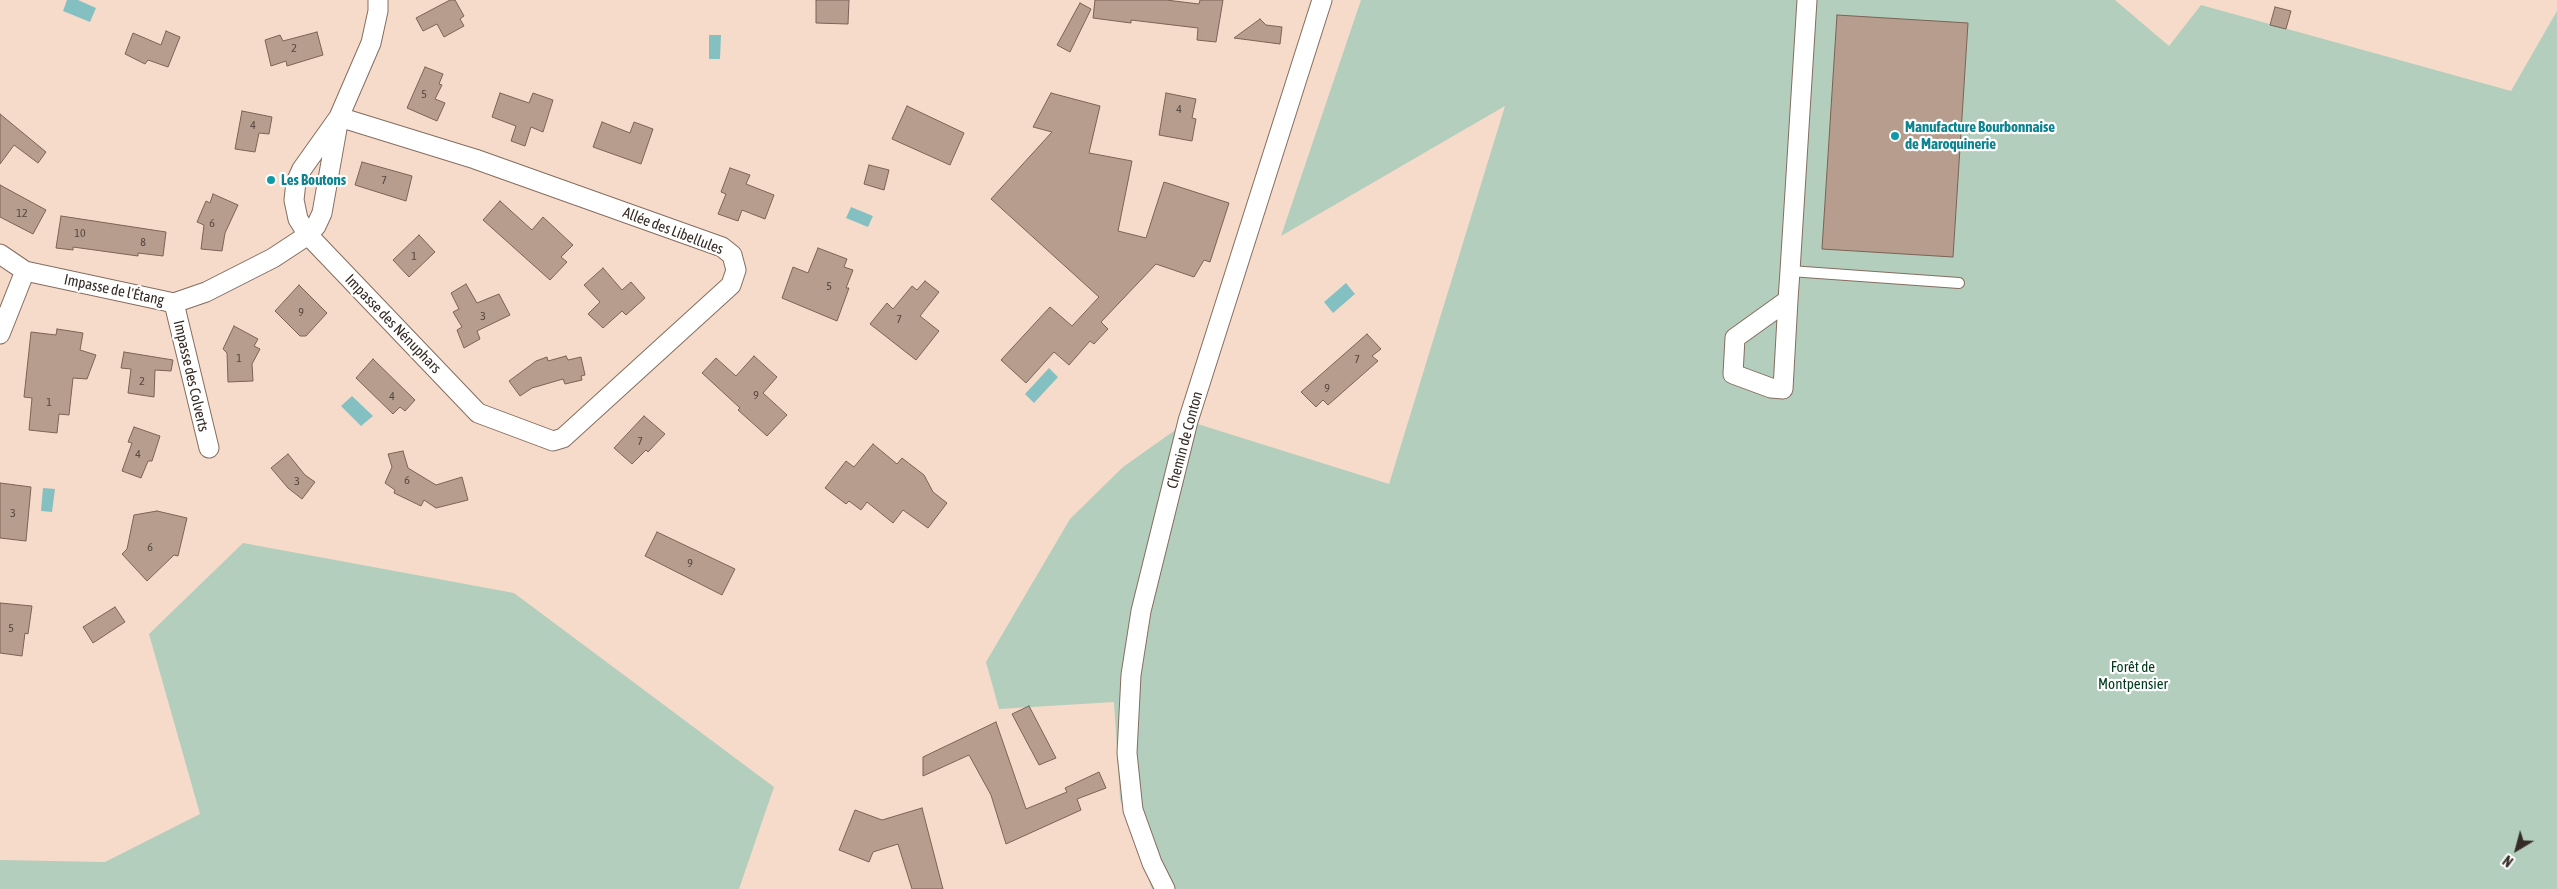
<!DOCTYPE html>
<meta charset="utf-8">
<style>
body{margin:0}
#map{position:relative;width:2557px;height:889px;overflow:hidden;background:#f6dbcb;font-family:"Asap Condensed",sans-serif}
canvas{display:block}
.north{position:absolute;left:2492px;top:824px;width:50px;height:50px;-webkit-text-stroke:4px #fff;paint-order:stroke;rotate:217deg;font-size:14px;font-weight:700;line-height:20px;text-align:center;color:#362c26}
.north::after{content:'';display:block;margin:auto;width:18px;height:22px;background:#362c26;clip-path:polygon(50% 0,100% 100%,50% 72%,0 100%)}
</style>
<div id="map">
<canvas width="2557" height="889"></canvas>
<div class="north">N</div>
</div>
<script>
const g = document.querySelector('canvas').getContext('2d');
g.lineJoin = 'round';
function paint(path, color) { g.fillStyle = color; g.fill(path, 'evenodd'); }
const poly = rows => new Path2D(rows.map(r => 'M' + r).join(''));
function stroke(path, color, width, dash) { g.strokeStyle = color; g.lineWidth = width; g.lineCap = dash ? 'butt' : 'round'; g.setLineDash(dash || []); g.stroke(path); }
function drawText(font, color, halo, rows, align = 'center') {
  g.font = font + ' "Asap Condensed",sans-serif'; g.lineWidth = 4.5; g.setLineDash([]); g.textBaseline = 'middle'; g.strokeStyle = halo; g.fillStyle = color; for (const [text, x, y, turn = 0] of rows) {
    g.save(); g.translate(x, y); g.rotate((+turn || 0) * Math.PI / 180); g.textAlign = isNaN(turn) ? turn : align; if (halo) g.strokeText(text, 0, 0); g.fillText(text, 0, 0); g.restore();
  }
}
const green = poly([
 [1361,0,2115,0,2169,46,2201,5,2511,91,2557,11,2557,889,1152,889,1120,799,1114,702,999,709,986,662,1070,519,1123,467,1188,421,1389,484,1505,106,1281,236],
 [243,543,514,593,774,787,739,889,0,889,0,860,105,862,200,814,149,634]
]);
const water = poly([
 [67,0,78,0,96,8,90,22,63,11],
 [709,35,721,35,720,59,709,59],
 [851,207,873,216,868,227,846,218],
 [1346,283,1355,294,1333,313,1324,302],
 [1049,368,1058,377,1034,403,1025,394],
 [352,396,373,416,361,426,341,406],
 [43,488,55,489,52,512,41,511]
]);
const building = poly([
 [450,0,455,0,464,16,460,19,464,26,444,37,437,24,423,31,416,18,450,0],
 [816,0,849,0,848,24,816,23,816,0],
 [1095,0,1166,0,1199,4,1200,0,1223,0,1216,42,1197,40,1198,28,1131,20,1131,23,1093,18,1095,0],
 [1080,3,1091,9,1070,52,1057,45,1080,3],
 [2275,7,2291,11,2286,29,2270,25,2275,7],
 [1837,15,1968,23,1953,257,1822,249,1837,15],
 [1260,19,1266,25,1282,27,1280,44,1234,38,1260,19],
 [166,31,180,37,168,67,148,60,145,64,125,54,133,33,161,45,166,31],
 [317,32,323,55,287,66,286,61,271,66,265,40,280,35,283,41,317,32],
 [425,67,443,74,439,84,442,85,435,99,445,103,437,121,407,108,425,67],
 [500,93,529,103,533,93,553,100,543,132,531,127,525,146,511,141,516,126,492,117,500,93],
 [1051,93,1100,106,1089,153,1132,161,1118,231,1146,238,1164,182,1229,203,1210,262,1204,260,1194,277,1156,264,1101,322,1108,329,1094,344,1090,341,1069,365,1054,352,1026,383,1001,360,1050,307,1072,326,1099,297,991,199,1052,132,1033,127,1051,93],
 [1166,93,1196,99,1192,118,1196,119,1192,141,1159,135,1166,93],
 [907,106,964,133,950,165,892,139,907,106],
 [242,111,272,117,269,134,259,133,255,152,235,149,242,111],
 [0,114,46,152,38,163,14,145,0,164,0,114],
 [602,122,630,133,634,122,653,129,641,164,593,147,602,122],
 [362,162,412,176,406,201,355,185,362,162],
 [869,165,889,170,884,190,864,184,869,165],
 [730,168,750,175,746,184,774,195,765,219,742,210,738,221,718,214,726,194,721,192,730,168],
 [0,185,46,210,33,234,0,217,0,185],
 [213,194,238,205,225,233,222,251,201,249,204,225,197,222,206,201,210,203,213,194],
 [500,201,532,230,543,217,573,245,561,257,567,262,550,280,483,220,500,201],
 [61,216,166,232,163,256,138,253,138,256,73,247,73,250,56,248,61,216],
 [419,235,435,252,409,277,393,260,419,235],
 [818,248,847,259,844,267,853,270,846,288,849,288,837,321,782,298,793,267,808,273,818,248],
 [603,268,622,290,631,282,645,298,626,315,622,311,603,328,588,314,600,302,584,285,603,268],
 [925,281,939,292,920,316,939,331,916,360,870,324,887,303,893,309,912,286,917,290,925,281],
 [466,284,477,303,499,294,510,315,477,331,480,339,464,348,457,330,462,327,453,312,459,309,451,293,466,284],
 [299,285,327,313,306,336,300,336,275,311,299,285],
 [234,326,258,339,254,346,260,349,252,364,253,381,228,382,227,353,223,349,234,326],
 [57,329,83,333,80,350,96,355,87,379,73,378,69,415,59,414,57,433,29,430,32,398,24,397,31,332,56,335,57,329],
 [1367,334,1381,349,1372,356,1378,361,1328,405,1323,400,1316,407,1301,392,1367,334],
 [124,352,173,360,171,371,155,370,154,397,128,393,131,369,121,368,124,352],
 [566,356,568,360,581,357,585,375,581,376,582,380,565,384,563,379,532,388,520,396,509,381,536,361,547,357,548,361,566,356],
 [754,356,777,377,763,393,787,415,767,436,738,410,740,408,702,373,716,358,736,376,754,356],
 [373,359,415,400,405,411,400,407,393,414,356,378,373,359],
 [644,416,665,434,648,452,646,450,632,464,614,448,644,416],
 [134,427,160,436,152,461,148,461,141,478,122,471,132,443,128,442,134,427],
 [873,444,897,464,902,458,924,475,933,492,947,503,928,528,903,510,893,523,867,502,861,510,849,501,846,504,825,488,846,461,854,467,873,444],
 [403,451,408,468,436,485,462,477,468,500,436,508,424,500,421,506,394,493,395,490,385,483,392,467,388,454,403,451],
 [288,454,305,475,315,482,302,499,288,488,271,468,288,454],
 [0,483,31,487,26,541,0,538,0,483],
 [157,511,187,518,178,556,174,555,147,581,122,554,127,549,134,515,157,511],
 [657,532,735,569,722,595,645,556,657,532],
 [0,603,32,606,28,634,25,633,22,656,0,653,0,603],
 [115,607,125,622,93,643,83,627,115,607],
 [1029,706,1056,758,1039,765,1012,714,1029,706],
 [996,722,1026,809,1067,792,1065,788,1099,772,1106,788,1077,799,1081,810,1006,844,991,795,969,755,923,776,923,757,996,722],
 [922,808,943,889,912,889,898,844,873,852,869,862,839,850,855,810,882,820,922,808]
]);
const service = poly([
 [1790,271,1959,283]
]);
const minor = poly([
 [339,117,475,159,722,247,732,255,736,270,731,285,563,438,553,441,478,413,308,235,298,219,294,200,296,182,302,169,339,117,371,43,378,11,378,0],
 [0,254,25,271,174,303,206,292,273,258,308,235,316,226,322,213,338,123],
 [1788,300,1735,338,1733,374,1771,388,1783,389,1788,300,1790,271,1807,0],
 [174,303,209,448],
 [0,334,25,271],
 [1165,889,1152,863,1133,810,1127,753,1131,675,1141,611,1188,421,1322,0]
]);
const markers = [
 [1895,136,5,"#0f9aa8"],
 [271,180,5,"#0f9aa8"]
];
const numberNames = [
 ["2",294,48],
 ["5",424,94],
 ["4",1179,109],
 ["4",253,125],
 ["7",384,180],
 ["12",22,213],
 ["6",212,223],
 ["10",80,233],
 ["8",143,242],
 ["1",414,256],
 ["5",829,286],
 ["9",301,312],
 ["3",483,316],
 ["7",899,319],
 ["1",239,358],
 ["7",1357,359],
 ["2",142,381],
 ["9",1327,388],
 ["9",756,395],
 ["4",392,396],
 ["1",49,402],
 ["7",640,441],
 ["4",138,454],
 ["6",407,480],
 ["3",297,481],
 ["3",13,513],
 ["6",150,547],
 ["9",690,563],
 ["5",11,628]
];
const cultureNames = [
 ["Manufacture Bourbonnaise",1905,127],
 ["de Maroquinerie",1905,144],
 ["Les Boutons",281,180]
];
const streetNames = [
 ["Allée des Libellules",673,231,21],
 ["Impasse de l'Étang",114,290,12],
 ["Impasse des Nénuphars",393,324,46],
 ["Impasse des Colverts",191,376,77],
 ["Chemin de Conton",1185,440,-75]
];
const parkNames = [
 ["Forêt de",2133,667],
 ["Montpensier",2133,684]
];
paint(green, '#b3cebc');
paint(water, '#84c0c1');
paint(building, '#b79d8e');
stroke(building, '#7b6355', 1);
stroke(service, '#856d5f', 12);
stroke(minor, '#856d5f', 21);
stroke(service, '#fff', 10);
stroke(minor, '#fff', 19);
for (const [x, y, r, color] of markers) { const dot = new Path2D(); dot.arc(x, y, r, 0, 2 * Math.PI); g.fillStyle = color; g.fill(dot); stroke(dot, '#fff', 2); }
drawText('12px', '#564840', null, numberNames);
drawText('bold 15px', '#0d838f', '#fff', cultureNames, 'left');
drawText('15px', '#362c26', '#fff', streetNames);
drawText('15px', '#013a1f', '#fff', parkNames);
</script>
